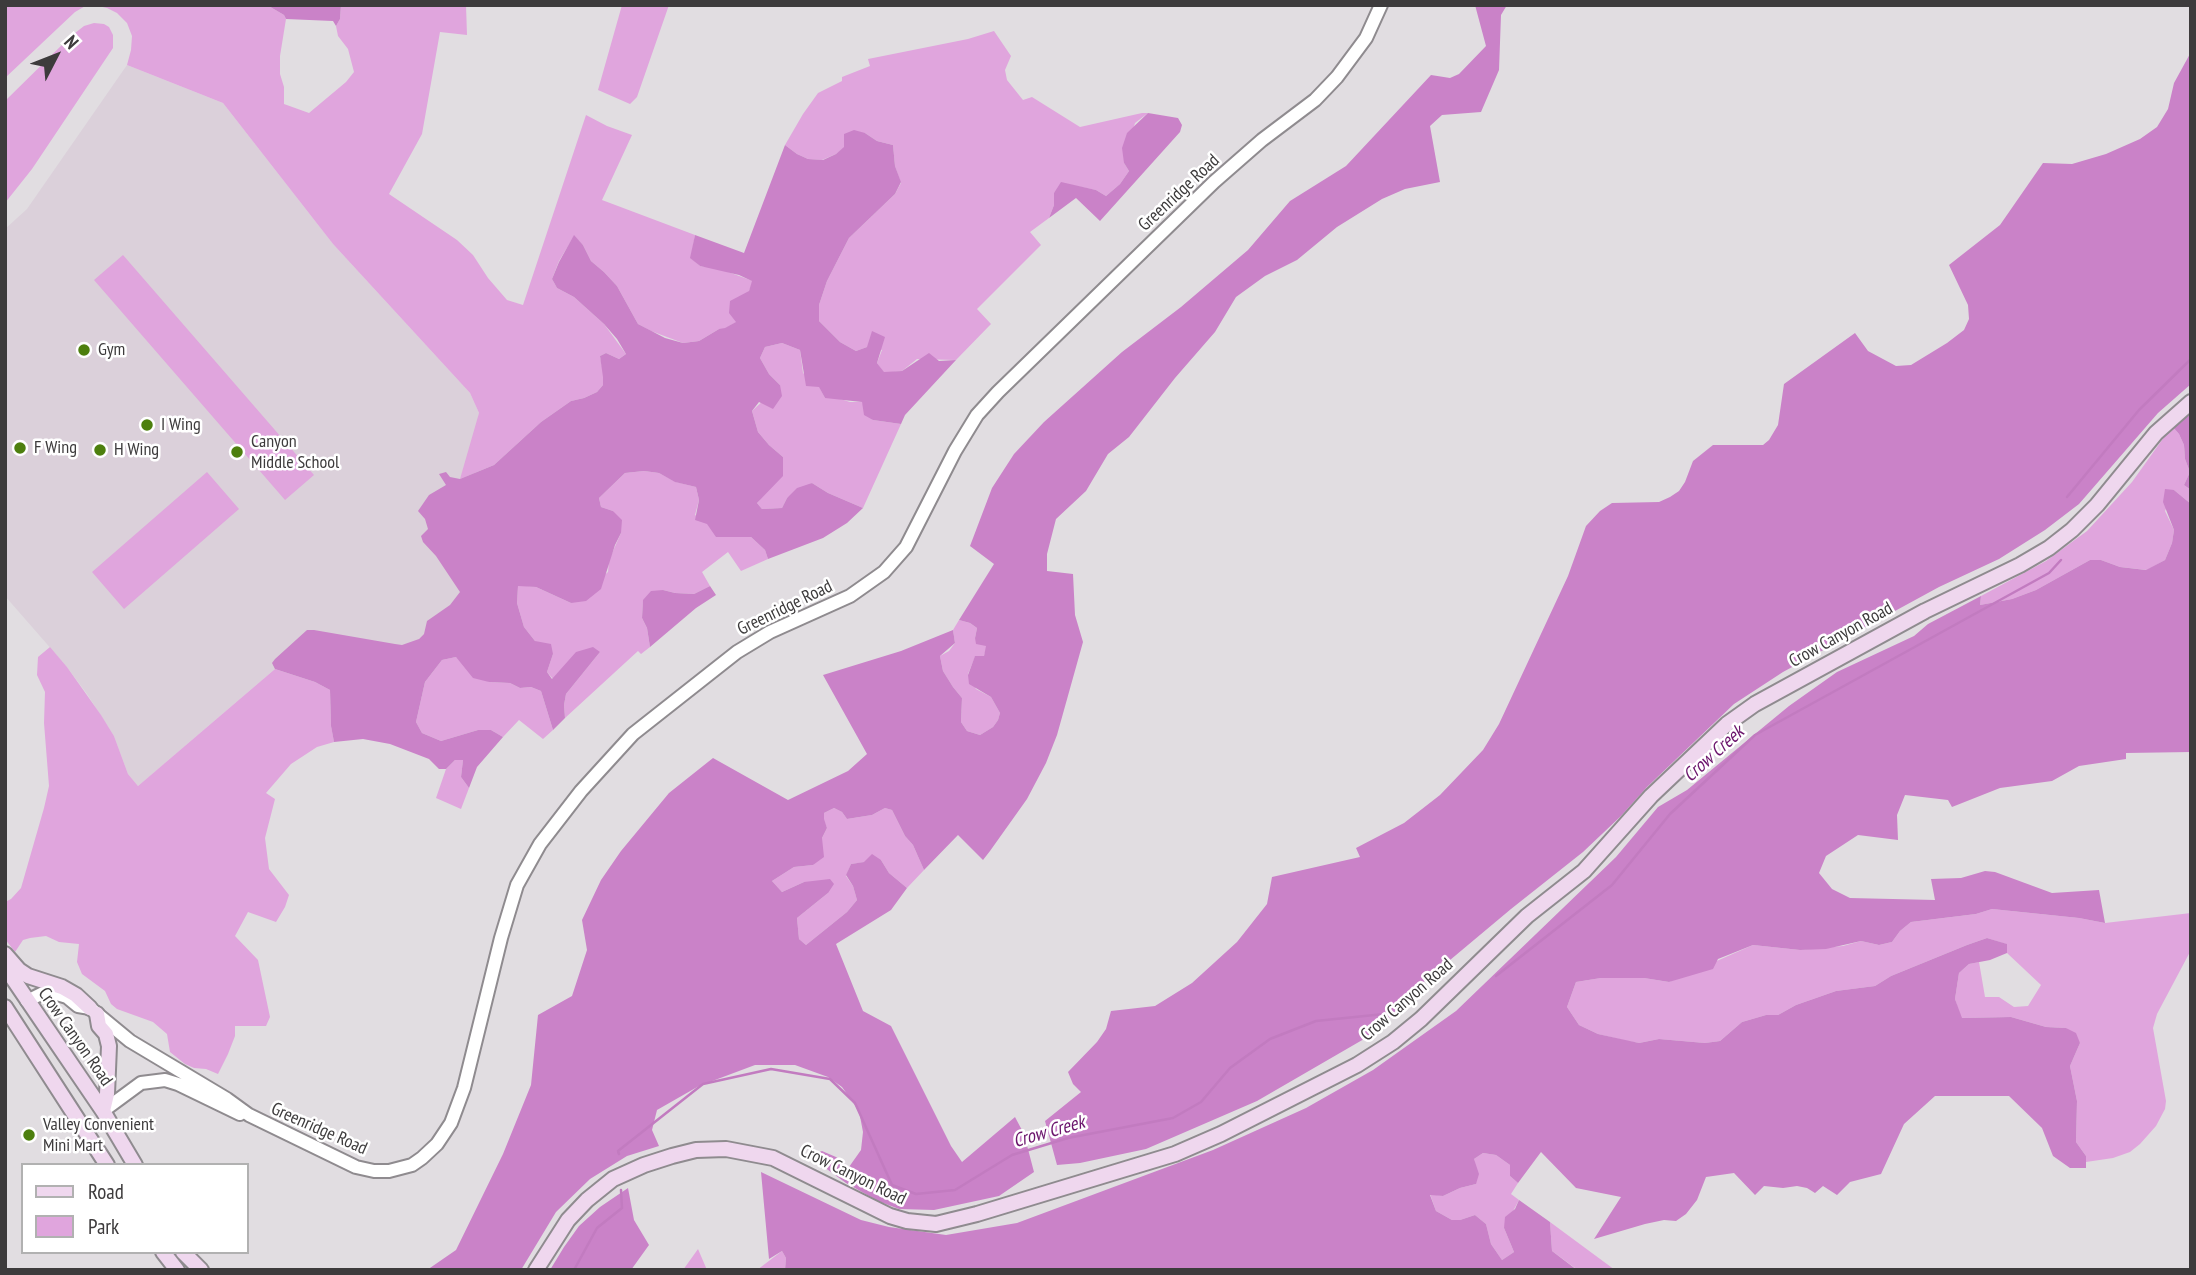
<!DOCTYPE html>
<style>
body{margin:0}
#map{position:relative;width:2196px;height:1275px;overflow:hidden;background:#e1dde1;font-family:"PT Sans Narrow",sans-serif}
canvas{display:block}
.frame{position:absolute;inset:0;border:7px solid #3d3b3c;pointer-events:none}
.legend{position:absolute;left:21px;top:1163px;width:228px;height:91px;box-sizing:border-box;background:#fff;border:2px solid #b1b1b1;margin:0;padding:9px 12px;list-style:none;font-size:21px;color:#3d3b3c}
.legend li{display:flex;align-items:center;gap:14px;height:35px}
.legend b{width:35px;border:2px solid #b1b1b1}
.north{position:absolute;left:21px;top:21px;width:70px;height:70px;-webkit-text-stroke:5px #fff;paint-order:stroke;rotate:48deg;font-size:19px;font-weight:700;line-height:28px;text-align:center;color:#3d3b3c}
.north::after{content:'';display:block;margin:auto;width:24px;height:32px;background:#3d3b3c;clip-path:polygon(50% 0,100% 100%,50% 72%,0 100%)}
</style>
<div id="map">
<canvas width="2196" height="1275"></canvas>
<div class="frame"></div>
<ul class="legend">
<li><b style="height:9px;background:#efd7ee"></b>Road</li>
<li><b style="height:19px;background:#e0a5dd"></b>Park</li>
</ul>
<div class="north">N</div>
</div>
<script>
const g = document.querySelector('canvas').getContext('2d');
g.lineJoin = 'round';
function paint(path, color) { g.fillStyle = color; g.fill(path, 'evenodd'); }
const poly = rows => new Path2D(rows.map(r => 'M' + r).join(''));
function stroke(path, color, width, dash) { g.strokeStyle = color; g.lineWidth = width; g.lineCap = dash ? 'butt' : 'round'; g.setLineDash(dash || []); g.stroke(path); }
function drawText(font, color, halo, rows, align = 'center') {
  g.font = font + ' "PT Sans Narrow",sans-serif'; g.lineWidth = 5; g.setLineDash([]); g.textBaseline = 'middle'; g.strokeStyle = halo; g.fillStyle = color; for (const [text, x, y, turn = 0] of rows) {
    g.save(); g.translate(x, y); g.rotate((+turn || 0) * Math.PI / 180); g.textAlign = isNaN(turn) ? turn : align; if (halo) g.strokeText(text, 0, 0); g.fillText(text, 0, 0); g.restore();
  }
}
const built = poly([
 [127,65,223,103,333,244,470,393,479,413,466,593,415,643,394,650,310,639,138,786,128,774,114,736,87,694,67,667,5,596,5,229,27,209]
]);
const green = poly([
 [5,5,87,5,75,12,5,78],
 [94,5,267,5,284,15,286,19,280,56,280,74,284,87,284,104,309,113,346,82,354,72,348,49,338,36,336,26,340,19,341,5,466,5,467,35,440,32,422,134,389,194,457,240,473,255,488,278,507,300,523,305,586,115,607,126,632,135,602,200,695,235,691,258,700,266,720,269,753,281,737,322,724,329,719,329,699,341,683,343,651,331,638,324,617,286,604,272,591,261,583,245,574,236,559,261,552,279,557,288,574,297,604,324,626,354,619,359,606,353,600,356,604,377,603,385,597,392,584,398,571,401,541,422,494,465,460,479,479,413,470,393,333,244,223,103,127,65,131,50,132,36,127,23,117,13,107,8],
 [622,5,669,5,637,97,630,104,598,90],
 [94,23,104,24,109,27,113,35,113,48,32,169,5,203,5,101,70,37,84,26],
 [994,31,1011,56,1005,70,1007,80,1023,100,1032,97,1080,127,1142,113,1148,113,1135,123,1124,163,1129,171,1120,184,1106,196,1096,190,1071,185,1054,193,1054,205,1049,218,1030,232,1041,245,977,309,991,324,956,360,917,359,902,371,884,373,877,363,882,350,867,347,856,351,840,342,819,321,819,305,827,281,849,238,895,194,901,183,895,166,893,145,877,141,865,133,836,154,822,160,808,159,797,154,785,145,803,114,818,93,842,81,842,77,870,66,868,59,968,39],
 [123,255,314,475,285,500,94,280],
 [782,343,800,350,803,373,819,386,825,398,837,398,850,402,862,402,873,420,901,424,863,508,828,493,812,483,787,498,782,508,762,509,757,503,767,491,783,457,769,445,758,432,752,411,780,385,769,374,760,358,765,347],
 [2172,426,2179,434,2184,445,2185,459,2190,472,2184,485,2191,490,2191,504,2174,490,2165,511,2174,530,2172,543,2165,560,2147,570,2120,567,2101,560,2090,560,2036,590,2012,599,1980,605,1981,596,2046,561,2087,531,2132,482],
 [644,471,659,473,676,482,696,487,699,500,695,515,729,537,751,537,765,550,768,559,741,571,728,552,702,572,710,586,694,594,675,593,663,590,643,601,642,618,647,628,650,647,641,654,638,651,565,718,564,705,566,694,600,652,562,669,553,679,547,672,553,654,535,641,524,627,517,603,518,585,536,587,571,603,608,572,609,560,621,533,613,511,601,507,599,498,625,473],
 [207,472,239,509,124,609,92,572],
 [959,620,970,623,977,628,975,638,987,646,984,656,975,657,968,674,976,689,991,697,1000,713,998,720,993,727,980,735,967,731,961,722,962,698,953,687,943,671,940,656,949,651,955,643,953,630],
 [50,647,67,667,101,715,114,736,128,774,138,786,275,669,315,682,330,690,331,726,334,742,317,747,291,764,266,793,275,799,265,838,269,869,289,895,285,907,276,922,248,912,235,936,258,960,270,1017,266,1026,235,1026,235,1036,228,1054,218,1074,206,1069,194,1068,185,1064,170,1052,167,1034,153,1022,117,1009,111,1004,105,991,82,974,77,962,79,944,59,942,46,936,30,938,23,940,15,952,5,939,5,902,11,899,21,888,44,808,49,786,44,723,45,692,37,675,38,657],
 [456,657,489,682,510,683,520,688,531,687,541,691,553,730,543,739,519,720,503,737,491,730,478,730,441,741,422,733,416,722,425,682,442,660],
 [455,760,463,760,461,777,469,788,461,809,436,798,446,769],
 [834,808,842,812,847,819,872,815,885,808,892,810,905,836,913,845,924,870,907,888,889,873,881,860,851,864,846,876,853,886,857,900,847,912,806,945,799,939,797,918,828,893,804,882,782,892,772,881,794,867,813,865,822,848,822,838,827,828,823,819,824,813],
 [1992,909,2079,918,2105,923,2191,913,2191,950,2157,1014,2153,1028,2166,1101,2165,1109,2156,1126,2140,1144,2130,1152,2113,1158,2086,1162,2086,1156,2076,1142,2077,1101,2070,1066,2080,1043,2066,1028,2046,1027,2011,1017,1961,1018,1955,999,1959,973,1969,964,1979,962,1985,997,1999,997,2014,1007,2028,1006,2041,985,2007,953,2006,944,1987,938,1967,945,1891,976,1875,986,1836,991,1796,1005,1778,1015,1766,1015,1742,1022,1720,1041,1705,1043,1659,1039,1639,1043,1627,1041,1598,1034,1579,1025,1567,1007,1576,982,1601,978,1644,978,1669,982,1753,945,1800,950,1843,946,1861,941,1879,945,1892,942,1900,931,1911,922,1976,914],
 [1483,1153,1496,1155,1510,1165,1510,1176,1518,1183,1511,1194,1519,1200,1504,1228,1514,1252,1502,1260,1491,1244,1486,1224,1475,1215,1460,1220,1452,1220,1436,1211,1430,1194,1443,1196,1460,1188,1476,1184,1474,1159],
 [1550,1222,1615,1270,1575,1268,1552,1251],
 [698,1249,707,1270,683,1270],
 [782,1251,786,1258,785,1270,757,1270]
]);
const forest = poly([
 [267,5,341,5,340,19,336,26,333,21,286,19,284,15],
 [1475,5,1507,5,1501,15,1499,70,1481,112,1442,115,1430,126,1440,182,1405,189,1382,199,1337,227,1297,260,1265,276,1236,297,1215,332,1175,378,1129,437,1108,454,1086,491,1056,519,1047,554,1047,571,1073,574,1075,615,1083,642,1057,735,1046,763,1027,799,990,851,983,860,958,835,924,870,913,845,905,836,892,810,885,808,872,815,847,819,842,812,834,808,824,813,824,819,827,828,822,838,824,857,813,865,794,867,772,881,782,892,804,882,830,879,834,884,828,893,797,918,799,939,806,945,847,912,857,900,853,886,846,875,851,864,864,862,872,854,881,860,889,873,907,888,891,910,836,944,863,1011,891,1026,951,1146,962,1162,1015,1117,1024,1134,1034,1172,999,1196,934,1210,899,1209,878,1201,846,1183,809,1156,822,1151,836,1157,849,1167,861,1150,863,1132,859,1111,842,1087,828,1077,795,1065,755,1065,699,1086,657,1110,652,1130,659,1146,627,1156,590,1179,556,1212,521,1270,427,1270,456,1250,503,1154,531,1085,538,1015,572,996,587,950,582,920,601,880,621,851,669,793,713,758,788,800,848,771,867,754,823,675,901,651,953,630,955,643,940,656,943,671,953,687,962,698,961,722,967,731,980,735,993,727,998,720,1000,713,991,697,969,684,968,675,975,656,984,656,986,646,976,644,975,638,977,628,970,623,959,620,994,564,970,546,992,488,1014,454,1044,422,1122,352,1181,307,1248,250,1290,201,1346,166,1431,75,1450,78,1459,74,1486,46],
 [2191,52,2191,384,2158,413,2079,504,2045,530,1999,559,1939,587,1783,672,1734,704,1647,787,1621,816,1583,852,1511,909,1419,986,1387,1020,1364,1039,1257,1101,1146,1149,1080,1163,1057,1165,1045,1121,1081,1092,1073,1084,1068,1072,1097,1042,1106,1029,1111,1011,1155,1006,1192,983,1237,942,1267,904,1272,877,1360,857,1356,848,1404,823,1440,795,1483,750,1499,724,1568,576,1586,526,1600,511,1612,503,1659,502,1670,497,1679,491,1685,482,1693,461,1713,445,1763,445,1769,440,1778,425,1784,384,1855,333,1868,351,1896,366,1911,365,1947,343,1964,330,1969,319,1968,305,1949,265,2000,225,2043,163,2072,164,2106,154,2140,139,2157,127,2168,109,2174,83],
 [1148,113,1178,118,1182,125,1180,132,1100,221,1076,198,1049,218,1054,205,1054,193,1061,182,1096,190,1106,196,1120,184,1129,171,1124,163,1122,148,1127,133],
 [854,130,865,133,877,141,893,145,895,166,901,182,895,194,849,238,827,281,819,305,819,321,840,342,856,351,867,347,872,331,885,337,877,363,884,372,902,371,929,353,939,361,956,360,905,415,901,424,873,420,864,415,862,402,825,398,819,387,806,386,800,350,782,343,765,347,760,358,769,374,780,385,782,396,773,409,759,402,752,411,758,432,769,445,783,457,783,476,757,503,762,509,782,508,787,498,797,488,812,483,828,493,863,508,847,523,823,538,768,559,765,550,751,537,716,537,707,524,695,520,699,500,696,487,675,482,659,473,644,471,625,473,599,498,601,507,613,511,622,520,621,533,615,545,601,589,586,601,571,603,536,587,518,586,517,603,524,627,535,641,551,644,553,654,547,672,552,679,576,652,593,647,600,652,566,694,564,705,565,718,553,730,541,691,531,687,520,688,510,683,489,682,473,678,456,657,442,660,425,682,416,722,422,733,441,741,478,730,491,730,503,737,477,767,469,788,461,777,463,760,455,760,446,769,439,769,429,759,390,744,363,739,334,742,331,726,330,690,315,682,275,669,272,663,275,659,307,630,314,630,395,644,402,645,419,639,424,634,427,621,450,605,460,592,436,556,423,542,421,536,428,529,425,519,418,511,429,495,446,485,439,474,446,472,450,477,460,479,494,465,541,422,571,401,584,398,597,392,603,385,603,377,600,356,606,353,619,359,626,354,617,339,604,324,574,297,557,288,552,279,559,262,574,235,583,245,591,261,604,272,617,286,638,324,665,338,683,343,699,341,719,329,725,328,736,322,729,313,730,301,749,291,752,281,739,275,700,266,690,258,695,235,744,253,785,145,797,154,808,159,823,160,836,154,844,147,844,134],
 [2191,411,2191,490,2184,485,2190,472,2185,459,2184,445,2179,434,2172,426],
 [2165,489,2174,490,2191,504,2191,752,2126,753,2126,759,2079,766,2052,781,2000,788,1952,807,1948,800,1905,795,1897,815,1898,840,1858,835,1826,856,1819,873,1832,889,1850,898,1935,900,1931,879,1961,878,1985,871,1995,872,2052,893,2099,890,2105,923,2079,918,1992,909,1976,914,1911,922,1900,931,1892,942,1879,945,1861,941,1826,949,1800,950,1753,945,1718,959,1713,969,1669,982,1644,978,1601,978,1576,982,1567,1007,1579,1025,1598,1034,1639,1043,1659,1039,1705,1043,1720,1041,1742,1022,1766,1015,1778,1015,1796,1005,1836,991,1875,986,1891,976,1967,945,1987,938,2007,944,2007,953,1990,960,1969,964,1959,973,1955,999,1962,1018,2011,1017,2046,1027,2066,1028,2076,1033,2080,1043,2070,1066,2077,1101,2076,1142,2086,1156,2086,1168,2070,1168,2053,1156,2042,1128,2009,1096,1935,1096,1904,1124,1881,1174,1850,1182,1837,1195,1823,1186,1815,1193,1807,1188,1797,1186,1783,1188,1764,1186,1755,1195,1734,1173,1706,1177,1697,1200,1686,1214,1676,1221,1664,1220,1645,1224,1594,1239,1621,1197,1576,1188,1541,1152,1518,1183,1510,1176,1510,1165,1496,1155,1483,1153,1474,1159,1479,1174,1476,1184,1460,1188,1443,1196,1430,1195,1436,1211,1452,1220,1460,1220,1475,1215,1486,1224,1491,1244,1502,1260,1514,1252,1504,1228,1505,1217,1515,1209,1519,1200,1550,1222,1552,1251,1577,1270,785,1270,786,1258,782,1251,769,1259,761,1172,861,1220,889,1227,946,1235,1017,1223,1213,1150,1306,1108,1373,1070,1456,1011,1616,857,1658,807,1687,790,1789,706,1837,672,1914,636,1928,624,1981,596,1980,605,2012,599,2036,590,2090,560,2101,560,2120,567,2146,570,2165,560,2172,543,2174,530,2163,502],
 [710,586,716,595,696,608,650,647,647,628,642,618,643,600,651,591,663,590,675,593,694,594],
 [628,1188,634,1220,649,1245,631,1270,550,1270,564,1247,579,1226,600,1207]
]);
const stream = poly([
 [2067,497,2139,410,2191,359],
 [1496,976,1612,885,1670,814,1755,735,2049,573,2061,560],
 [619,1154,618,1151,703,1084,771,1069,830,1079,855,1103,892,1185,916,1194,955,1190,1012,1155,1068,1138,1173,1118,1201,1102,1230,1068,1270,1039,1316,1021,1384,1014],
 [574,1270,597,1228,622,1208,621,1190]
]);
const tertiary = poly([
 [27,1001,47,991,67,997,78,1006,90,1008,130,1041,227,1099,249,1115,356,1167,374,1171,389,1171,412,1165,422,1158,437,1144,451,1123,464,1088,501,938,517,885,540,844,581,791,633,734,737,652,770,632,850,596,884,572,906,547,955,451,977,415,998,392,1214,182,1262,140,1315,100,1337,77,1366,38,1381,5],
 [103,1111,141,1083,165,1080,178,1084,240,1114]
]);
const secondary = poly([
 [5,954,19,970,28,976,62,987,76,995,90,1008],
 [5,967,103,1111,135,1165],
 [5,1007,107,1165],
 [97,1014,99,1026,106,1034,109,1046,107,1094,103,1111],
 [163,1252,177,1270],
 [183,1252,201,1270],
 [536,1270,568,1220,587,1200,613,1179,644,1165,672,1156,696,1150,726,1149,773,1158,890,1216,907,1221,936,1224,977,1214,1175,1154,1221,1134,1357,1065,1393,1042,1421,1019,1527,916,1584,871,1651,796,1727,724,1755,704,1925,611,2020,565,2049,548,2072,530,2097,505,2156,433,2191,402]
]);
const markers = [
 [84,350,7,"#4d7f0e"],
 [147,425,7,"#4d7f0e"],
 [20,448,7,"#4d7f0e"],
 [100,450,7,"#4d7f0e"],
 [237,452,7,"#4d7f0e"],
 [29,1135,7,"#4d7f0e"]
];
const streetNames = [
 ["Greenridge Road",1179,193,-43],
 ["Greenridge Road",785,608,-26],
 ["Crow Canyon Road",1841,635,-29],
 ["Crow Canyon Road",1407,1000,-41],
 ["Crow Canyon Road",75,1037,55],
 ["Greenridge Road",319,1129,24],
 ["Crow Canyon Road",853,1175,26]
];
const poiNames = [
 ["Gym",98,350],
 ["I Wing",161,425],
 ["Canyon",251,442],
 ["Middle School",251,463],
 ["F Wing",34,448],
 ["H Wing",114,450],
 ["Valley Convenient",43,1125],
 ["Mini Mart",43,1146]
];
const waterNames = [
 ["Crow Creek",1714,754,-42],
 ["Crow Creek",1049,1132,-16]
];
paint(built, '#dbd0da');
paint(green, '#e0a5dd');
paint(forest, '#ca82c8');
stroke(stream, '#c27bc0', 2.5);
stroke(tertiary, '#8f8b8f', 16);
stroke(secondary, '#8f8b8f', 18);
stroke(tertiary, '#fff', 12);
stroke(secondary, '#efd7ee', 14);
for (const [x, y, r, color] of markers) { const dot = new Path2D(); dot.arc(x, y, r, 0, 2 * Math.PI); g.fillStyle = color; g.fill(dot); stroke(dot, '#fff', 2.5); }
drawText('18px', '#3d3b3c', '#fff', streetNames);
drawText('18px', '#3d3b3c', '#fff', poiNames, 'left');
drawText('italic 19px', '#6b146c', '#fff', waterNames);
</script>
